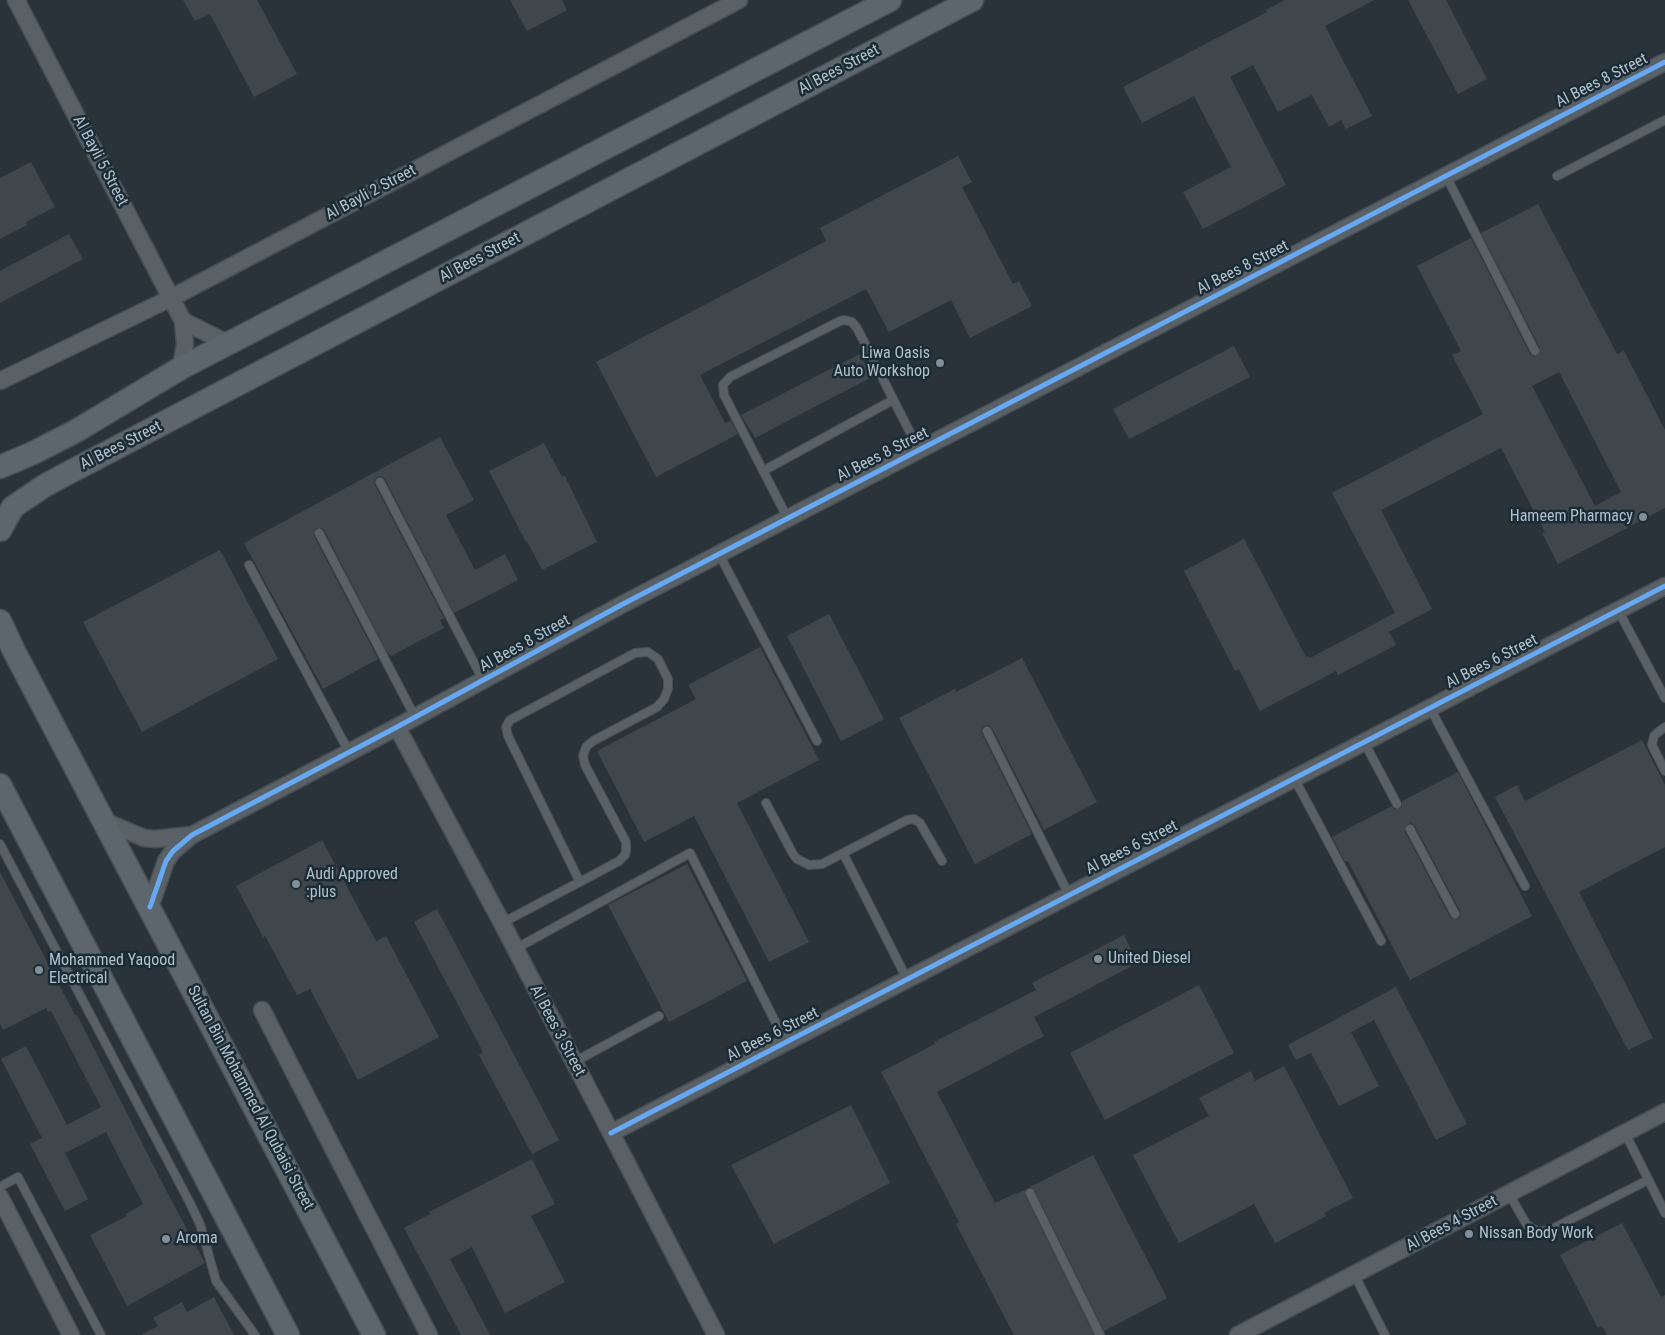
<!DOCTYPE html>
<style>
body{margin:0}
canvas{display:block;background:#293339}
</style>
<canvas width="1665" height="1335"></canvas>
<script>
const g = document.querySelector('canvas').getContext('2d');
g.lineJoin = 'round';
function paint(path, color) { g.fillStyle = color; g.fill(path, 'evenodd'); }
const poly = rows => new Path2D(rows.map(r => 'M' + r).join(''));
function stroke(path, color, width, dash) { g.strokeStyle = color; g.lineWidth = width; g.lineCap = dash ? 'butt' : 'round'; g.setLineDash(dash || []); g.stroke(path); }
function drawText(font, color, halo, rows, align = 'center') {
  g.font = font + ' "Roboto Condensed",sans-serif'; g.lineWidth = 5; g.setLineDash([]); g.textBaseline = 'middle'; g.strokeStyle = halo; g.fillStyle = color; for (const [text, x, y, turn = 0] of rows) {
    g.save(); g.translate(x, y); g.rotate((+turn || 0) * Math.PI / 180); g.textAlign = isNaN(turn) ? turn : align; if (halo) g.strokeText(text, 0, 0); g.fillText(text, 0, 0); g.restore();
  }
}
const building = poly([
 [183,0,257,0,297,74,254,97,210,14,195,21],
 [510,0,562,0,567,10,527,31],
 [1285,0,1374,0,1325,26,1372,116,1346,129,1341,120,1329,127,1312,95,1278,112,1253,65,1230,77,1286,185,1203,229,1183,192,1231,167,1194,96,1142,123,1123,87,1267,12,1266,10],
 [1408,0,1446,0,1487,79,1458,94],
 [958,156,972,182,962,187,1013,284,1019,281,1032,306,970,338,951,300,889,332,866,289,700,375,725,423,731,421,738,434,656,477,596,362,826,241,820,228],
 [31,162,55,207,26,222,27,225,0,239,0,178],
 [1538,204,1617,354,1624,351,1665,430,1665,508,1558,564,1542,533,1545,532,1501,448,1381,510,1432,609,1389,632,1396,645,1338,675,1336,671,1260,711,1239,669,1235,671,1184,571,1244,539,1306,657,1309,656,1310,658,1395,613,1332,493,1483,414,1452,355,1461,351,1417,266,1471,238,1530,354,1534,357,1539,354,1540,348,1481,233],
 [1559,372,1621,492,1595,506,1532,386],
 [69,234,83,259,0,303,0,271],
 [1234,346,1250,377,1129,439,1113,409],
 [860,354,872,377,755,438,741,415],
 [440,437,474,500,446,515,475,570,505,554,518,580,454,613,385,479,381,476,377,477,374,481,375,485,444,618,440,620,444,628,391,656,389,653,388,654,324,530,322,528,317,528,314,530,314,536,378,659,323,689,244,543],
 [544,443,562,477,565,476,597,542,542,570,527,541,526,542,489,471],
 [220,550,278,659,142,732,83,622],
 [829,614,884,719,841,741,787,636],
 [760,647,819,760,737,803,809,942,769,962,694,816,644,842,597,751,696,699,688,685],
 [1022,658,1097,802,1044,830,992,728,988,725,984,726,981,730,982,734,1032,834,975,864,899,718,955,689,956,692],
 [1642,740,1665,785,1665,847,1579,892,1653,1038,1628,1050,1495,797,1517,785,1525,801],
 [1458,772,1532,916,1410,980,1348,861,1345,862,1332,837,1392,806,1394,809,1399,809,1402,807,1402,801],
 [1411,823,1415,826,1460,911,1460,917,1457,919,1452,919,1450,917,1405,832,1406,826],
 [322,840,376,941,386,936,439,1037,358,1080,310,989,297,995,265,936,263,937,236,886],
 [687,864,747,981,669,1022,608,905],
 [0,872,75,1015,77,1015,167,1192,205,1263,127,1306,90,1235,127,1216,126,1214,143,1204,106,1132,65,1153,88,1199,65,1211,30,1144,42,1138,1,1059,26,1046,67,1125,101,1107,51,1011,48,1012,46,1008,3,1030,0,1024],
 [437,909,559,1140,532,1154,479,1055,483,1052,414,922],
 [1124,935,1138,963,1034,1017,1044,1036,937,1092,995,1203,1016,1193,1016,1194,1026,1190,1025,1195,1094,1335,1014,1335,956,1224,959,1222,881,1072,935,1044,934,1042,1036,990,1032,983],
 [1199,985,1234,1053,1105,1120,1070,1053],
 [1396,987,1467,1124,1436,1140,1374,1020,1351,1032,1379,1086,1339,1106,1311,1053,1296,1060,1288,1045],
 [1284,1066,1353,1198,1324,1213,1326,1216,1275,1243,1254,1204,1179,1243,1133,1155,1209,1116,1199,1098,1251,1071,1255,1081],
 [851,1105,890,1183,774,1244,731,1165],
 [1093,1155,1167,1298,1104,1331,1035,1191,1030,1187],
 [532,1159,555,1204,531,1216,565,1282,505,1313,472,1247,450,1259,490,1335,461,1335,404,1228,430,1214,429,1212],
 [1622,1223,1661,1297,1665,1295,1665,1335,1607,1335,1602,1326,1598,1328,1560,1255],
 [214,1297,234,1335,141,1335,158,1326,153,1318,182,1302,187,1312]
]);
const lane = poly([
 [1446,176,1535,351],
 [1557,176,1665,120],
 [763,471,893,400],
 [380,482,483,680],
 [788,519,724,395,723,385,730,377,840,321,844,320,852,322,857,328,919,450],
 [319,533,415,717],
 [719,554,817,741],
 [249,565,349,752],
 [1618,610,1665,698],
 [1430,708,1525,886],
 [1665,727,1657,733,1654,736,1652,745,1665,771],
 [987,731,1069,895],
 [1364,742,1397,804],
 [1294,778,1381,941],
 [766,803,793,854,797,859,809,865,822,864,907,820,914,819,920,823,942,861],
 [1410,829,1455,914],
 [0,844,189,1201,200,1224,216,1281,255,1335],
 [843,853,907,979],
 [502,923,593,875,619,861,625,855,626,851,626,842,585,765,583,756,586,747,593,741,657,707,664,699,668,689,668,679,658,659,648,652,635,653,514,718,510,720,506,727,508,736,580,882],
 [515,949,690,853,786,1043],
 [574,1062,659,1016],
 [1625,1133,1665,1213],
 [0,1187,18,1177,101,1335],
 [1030,1193,1100,1335],
 [1509,1194,1527,1225,1537,1231,1543,1231,1550,1230,1648,1180],
 [1354,1274,1385,1335]
]);
const street = poly([
 [16,0,183,321,185,344,181,368],
 [183,321,221,340,234,341],
 [0,381,171,298,739,0],
 [397,727,502,923,716,1335],
 [104,821,144,838,155,839,192,835],
 [150,907,166,861,173,851,192,835,397,727,623,604,1665,62],
 [262,1010,429,1335],
 [611,1133,1665,586],
 [0,1197,71,1335],
 [1238,1335,1665,1112]
]);
const secondary = poly([
 [0,467,33,453,76,431,181,368,890,0],
 [0,530,13,507,44,486,70,472,972,0],
 [0,621,14,651,374,1335],
 [0,785,288,1335]
]);
const cycleway = poly([
 [150,907,166,861,173,851,192,835,397,727,623,604,1665,62],
 [611,1133,1665,586]
]);
const markers = [
 [940,363,5,"#828f98"],
 [1643,517,5,"#828f98"],
 [296,884,5,"#828f98"],
 [1098,959,5,"#828f98"],
 [39,970,5,"#828f98"],
 [1469,1234,5,"#828f98"],
 [166,1239,5,"#828f98"]
];
const streetNames = [
 ["Al Bees Street",839,70,-28],
 ["Al Bees 8 Street",1602,81,-27],
 ["Al Bayli 5 Street",100,161,62],
 ["Al Bayli 2 Street",371,193,-28],
 ["Al Bees Street",480,258,-28],
 ["Al Bees 8 Street",1243,268,-27],
 ["Al Bees Street",121,446,-27],
 ["Al Bees 8 Street",883,455,-27],
 ["Al Bees 8 Street",525,644,-29],
 ["Al Bees 6 Street",1492,662,-27],
 ["Al Bees 6 Street",1132,848,-27],
 ["Al Bees 3 Street",557,1031,62],
 ["Al Bees 6 Street",773,1035,-27],
 ["Sultan Bin Mohammed Al Qubaisi Street",250,1098,62],
 ["Al Bees 4 Street",1452,1224,-28]
];
const poiNames = [
 ["Liwa Oasis",930,354,"right"],
 ["Auto Workshop",930,372,"right"],
 ["Hameem Pharmacy",1633,517,"right"],
 ["Audi Approved",306,875],
 [":plus",306,893],
 ["United Diesel",1108,959],
 ["Mohammed Yaqood",49,961],
 ["Electrical",49,979],
 ["Nissan Body Work",1479,1234],
 ["Aroma",176,1239]
];
paint(building, '#3f474c');
stroke(lane, '#474f54', 10);
stroke(street, '#474f54', 19);
stroke(secondary, '#474f54', 25);
stroke(lane, '#596167', 8);
stroke(street, '#596167', 16);
stroke(secondary, '#5d666c', 22);
stroke(cycleway, '#66a8f1', 5);
for (const [x, y, r, color] of markers) { const dot = new Path2D(); dot.arc(x, y, r, 0, 2 * Math.PI); g.fillStyle = color; g.fill(dot); stroke(dot, '#1b2b35', 2); }
drawText('16px', '#b2c1cb', '#1b2b35', streetNames);
drawText('16px', '#b2c1cb', '#1b2b35', poiNames, 'left');
</script>
